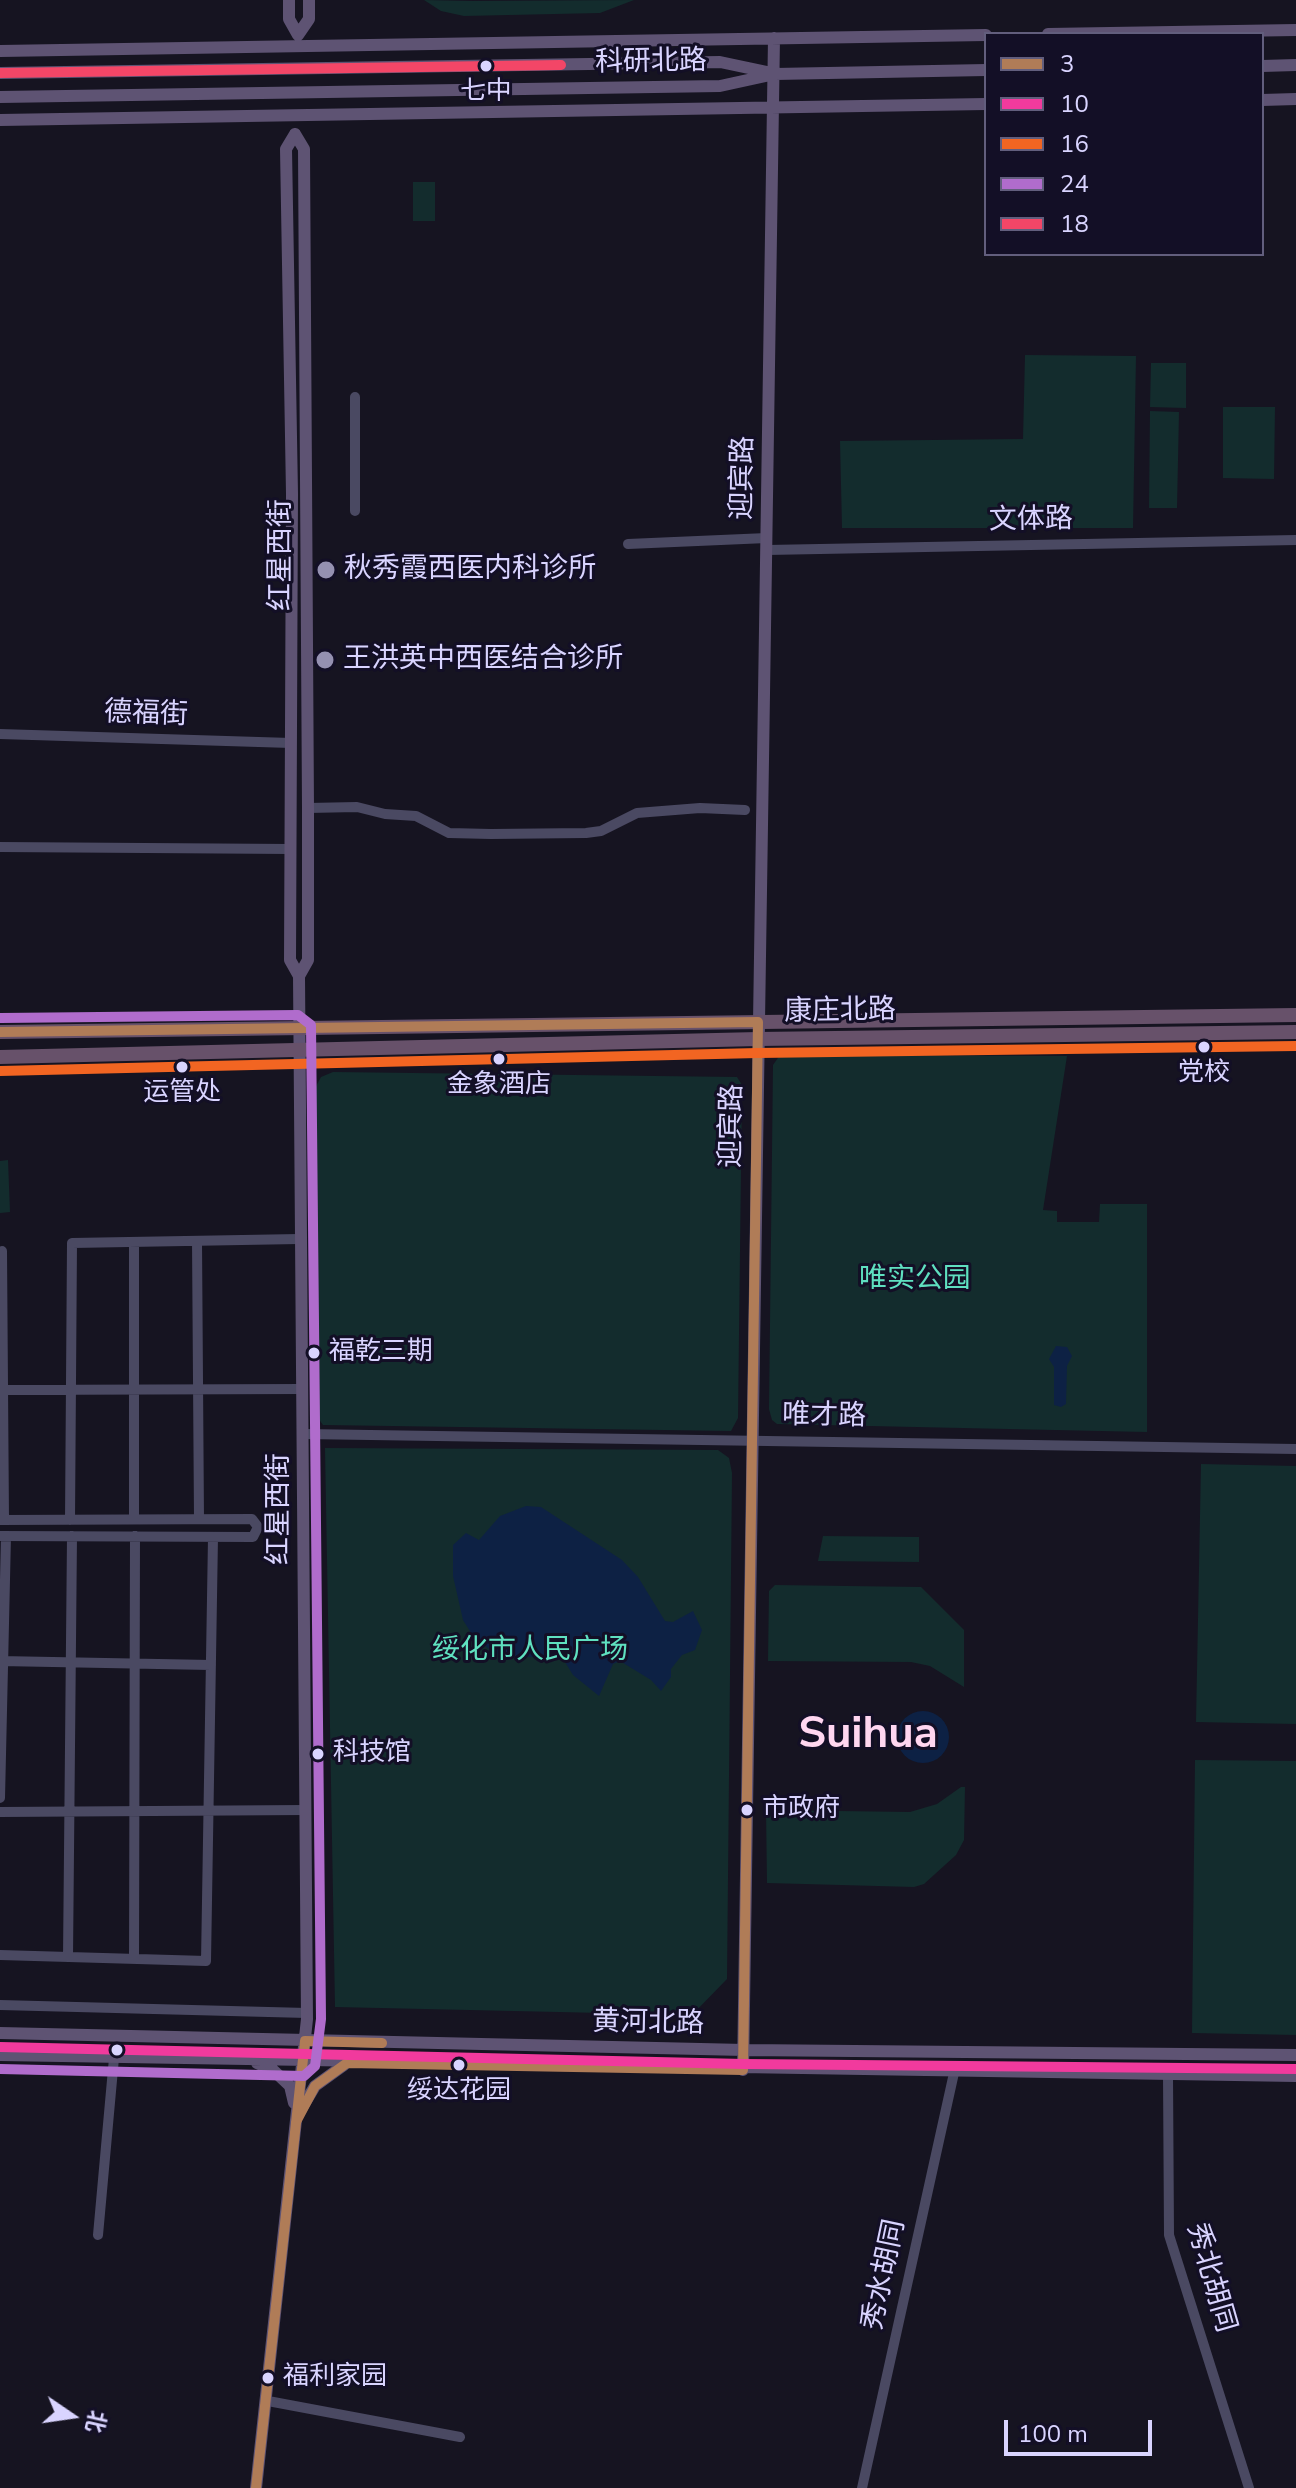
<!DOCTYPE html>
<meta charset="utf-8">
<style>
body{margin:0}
#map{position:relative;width:1296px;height:2488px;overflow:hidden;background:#161421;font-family:"Nunito Sans","Noto Sans SC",sans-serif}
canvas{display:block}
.legend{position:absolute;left:984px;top:32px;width:280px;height:224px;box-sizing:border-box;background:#130f26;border:2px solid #625e7d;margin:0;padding:10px 14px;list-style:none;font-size:24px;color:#d9d4ff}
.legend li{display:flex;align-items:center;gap:16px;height:40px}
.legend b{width:40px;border:2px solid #625e7d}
.north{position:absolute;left:32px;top:2376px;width:80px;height:80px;-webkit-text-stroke:6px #130f26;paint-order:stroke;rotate:103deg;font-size:22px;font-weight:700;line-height:32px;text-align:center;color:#d9d4ff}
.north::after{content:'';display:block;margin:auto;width:28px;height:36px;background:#d9d4ff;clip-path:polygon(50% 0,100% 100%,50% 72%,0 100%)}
.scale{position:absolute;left:1004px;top:2420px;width:148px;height:36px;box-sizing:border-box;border:4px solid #d9d4ff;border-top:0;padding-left:10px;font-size:24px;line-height:28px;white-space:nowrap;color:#d9d4ff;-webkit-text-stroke:6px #130f26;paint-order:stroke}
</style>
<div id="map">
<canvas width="1296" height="2488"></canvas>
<ul class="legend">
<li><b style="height:10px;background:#b07c57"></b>3</li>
<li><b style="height:10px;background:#f13a9d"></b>10</li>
<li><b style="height:10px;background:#f26522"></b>16</li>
<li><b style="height:10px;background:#b06ccc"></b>24</li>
<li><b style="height:10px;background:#f34667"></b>18</li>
</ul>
<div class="north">北</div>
<div class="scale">100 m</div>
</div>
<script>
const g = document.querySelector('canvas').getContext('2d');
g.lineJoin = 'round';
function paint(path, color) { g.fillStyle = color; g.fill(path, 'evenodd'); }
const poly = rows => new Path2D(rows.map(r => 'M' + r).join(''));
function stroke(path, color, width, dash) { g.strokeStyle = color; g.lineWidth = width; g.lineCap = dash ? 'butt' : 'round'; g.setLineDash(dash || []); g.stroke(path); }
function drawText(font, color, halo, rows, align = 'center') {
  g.font = font + ' "Nunito Sans","Noto Sans SC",sans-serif'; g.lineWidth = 6; g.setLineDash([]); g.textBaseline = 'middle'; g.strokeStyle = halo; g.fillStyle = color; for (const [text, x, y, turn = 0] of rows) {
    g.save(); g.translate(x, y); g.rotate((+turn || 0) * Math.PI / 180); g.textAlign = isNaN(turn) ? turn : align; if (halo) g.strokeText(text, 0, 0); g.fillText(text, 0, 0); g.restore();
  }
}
const green = poly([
 [424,0,471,1,634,0,600,13,464,16,441,11],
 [413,182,435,182,435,221,413,221],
 [1025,355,1136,356,1133,528,842,528,840,441,1023,439],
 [1151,363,1186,363,1186,408,1150,407],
 [1223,407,1275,407,1274,479,1223,478],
 [1150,411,1179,412,1177,508,1149,508],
 [780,1055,1067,1056,1043,1210,1057,1211,1057,1222,1099,1222,1100,1204,1147,1204,1147,1432,777,1424,772,1420,769,1409,773,1065],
 [333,1072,737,1077,742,1085,738,1418,731,1431,323,1425,314,1412,314,1090,321,1077],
 [8,1160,10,1212,0,1213,0,1161],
 [325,1448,718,1450,729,1458,732,1473,727,1979,692,2015,335,2007],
 [1201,1464,1296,1466,1296,1724,1196,1722],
 [823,1536,919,1537,919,1562,818,1561],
 [775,1585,921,1587,964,1630,964,1687,930,1666,911,1662,768,1661,769,1591],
 [1195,1760,1296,1761,1296,2035,1192,2033],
 [961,1787,965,1787,964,1840,956,1855,924,1884,914,1887,767,1883,766,1810,910,1812,937,1804]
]);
const water = poly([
 [1056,1346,1067,1347,1072,1356,1067,1366,1066,1404,1061,1407,1054,1405,1054,1367,1049,1359],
 [526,1506,541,1507,622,1560,638,1577,665,1621,673,1622,693,1611,702,1630,695,1650,682,1655,671,1669,671,1677,661,1691,651,1680,620,1661,613,1664,599,1696,573,1675,562,1657,516,1657,494,1653,473,1636,463,1620,453,1576,453,1545,466,1533,479,1540,500,1516],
 '897 1737a26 26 0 1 1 52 0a26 26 0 1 1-52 0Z'
]);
const minor = poly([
 [355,397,355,511],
 [628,544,767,538],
 [767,550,1296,540],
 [0,734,291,743],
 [308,808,357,807,385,814,416,816,449,833,491,834,586,833,601,831,637,813,700,808,745,810],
 [0,847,291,849],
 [197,1241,199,1519],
 [134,1242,134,1519],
 [2,1251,4,1520],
 [0,1390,303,1389],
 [304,1434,1296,1449],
 [0,1520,252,1519,258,1527,253,1537,0,1536],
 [70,1520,72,1243,299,1239],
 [0,1661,211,1665],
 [0,1798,6,1536],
 [0,1812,305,1810],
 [0,1955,206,1961,213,1537],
 [68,1957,72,1536],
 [134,1959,135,1536],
 [0,2005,307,2013],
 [1168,2075,1169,2235,1249,2488],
 [98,2235,114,2058],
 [268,2401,460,2437],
 [862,2488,954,2073]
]);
const major = poly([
 [289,0,289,19,298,35,309,19,309,0],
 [1048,34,1296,30],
 [0,51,986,35],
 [1262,66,1296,65],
 [0,73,720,62,772,73],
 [0,97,720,86,775,74,986,70],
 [1262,100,1296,99],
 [0,120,986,104],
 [295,134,304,149,308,808,308,960,299,976,290,960,292,494,286,149,295,134],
 [0,2033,744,2050,1296,2055],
 [0,2055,1296,2076],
 [257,2063,273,2070,290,2086,294,2103],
 [743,2070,774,38],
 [300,2111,315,2086,344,2065],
 [256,2488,307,2019,299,976]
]);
const highway = poly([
 [0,1032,1296,1015],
 [0,1057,758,1039,1296,1032]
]);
const bus1 = poly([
 [0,1032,758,1022,743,2070,347,2063,315,2086,296,2122],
 [256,2488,305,2041,382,2043]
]);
const bus2 = poly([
 [0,2047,744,2064,1296,2069]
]);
const bus3 = poly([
 [0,1071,758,1053,1296,1046]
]);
const bus4 = poly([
 [0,1018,298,1015,311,1025,321,2019,315,2066,304,2076,0,2069]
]);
const bus5 = poly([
 [0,73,561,65]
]);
const markers = [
 [486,66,7,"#d9d4ff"],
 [326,570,10,"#9591b1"],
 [325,660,10,"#9591b1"],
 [1204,1047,7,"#d9d4ff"],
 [499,1059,7,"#d9d4ff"],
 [182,1067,7,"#d9d4ff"],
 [314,1353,7,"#d9d4ff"],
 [318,1754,7,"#d9d4ff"],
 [747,1810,7,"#d9d4ff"],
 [117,2050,7,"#d9d4ff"],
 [459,2065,7,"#d9d4ff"],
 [268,2378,7,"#d9d4ff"]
];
const busNames = [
 ["七中",486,93],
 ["党校",1204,1074],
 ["金象酒店",499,1086],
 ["运管处",182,1094],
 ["福乾三期",329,1353,"left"],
 ["科技馆",333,1754,"left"],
 ["市政府",762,1810,"left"],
 ["绥达花园",459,2092],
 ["福利家园",283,2378,"left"]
];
const streetNames = [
 ["科研北路",651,63,-1],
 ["迎宾路",744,478,-89],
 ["文体路",1031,521,-1],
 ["红星西街",282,555,-90],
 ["德福街",146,715,2],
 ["康庄北路",840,1012,-1],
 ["迎宾路",733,1126,-89],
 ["唯才路",824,1417,1],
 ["红星西街",280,1509,-90],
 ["黄河北路",648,2024,1],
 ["秀水胡同",885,2275,-78],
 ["秀北胡同",1210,2278,74]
];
const poiNames = [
 ["秋秀霞西医内科诊所",344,570],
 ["王洪英中西医结合诊所",343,660]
];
const parkNames = [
 ["唯实公园",915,1280],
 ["绥化市人民广场",530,1651]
];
const townNames = [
 ["Suihua",868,1736]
];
paint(green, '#132c2d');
paint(water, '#0d2144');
stroke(minor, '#4a4962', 10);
stroke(major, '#5e5373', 12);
stroke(highway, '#67516a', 14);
stroke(bus1, '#b07c57', 10);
stroke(bus2, '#f13a9d', 10);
stroke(bus3, '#f26522', 10);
stroke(bus4, '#b06ccc', 10);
stroke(bus5, '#f34667', 10);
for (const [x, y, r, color] of markers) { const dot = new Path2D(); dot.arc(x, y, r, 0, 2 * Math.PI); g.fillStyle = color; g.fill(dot); stroke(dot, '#130f26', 3); }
drawText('26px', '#d9d4ff', '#130f26', busNames);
drawText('28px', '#d9d4ff', '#130f26', streetNames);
drawText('28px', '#d9d4ff', '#130f26', poiNames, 'left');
drawText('28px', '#5fe0c0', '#130f26', parkNames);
drawText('bold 44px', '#ffd6f0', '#130f26', townNames);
</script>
